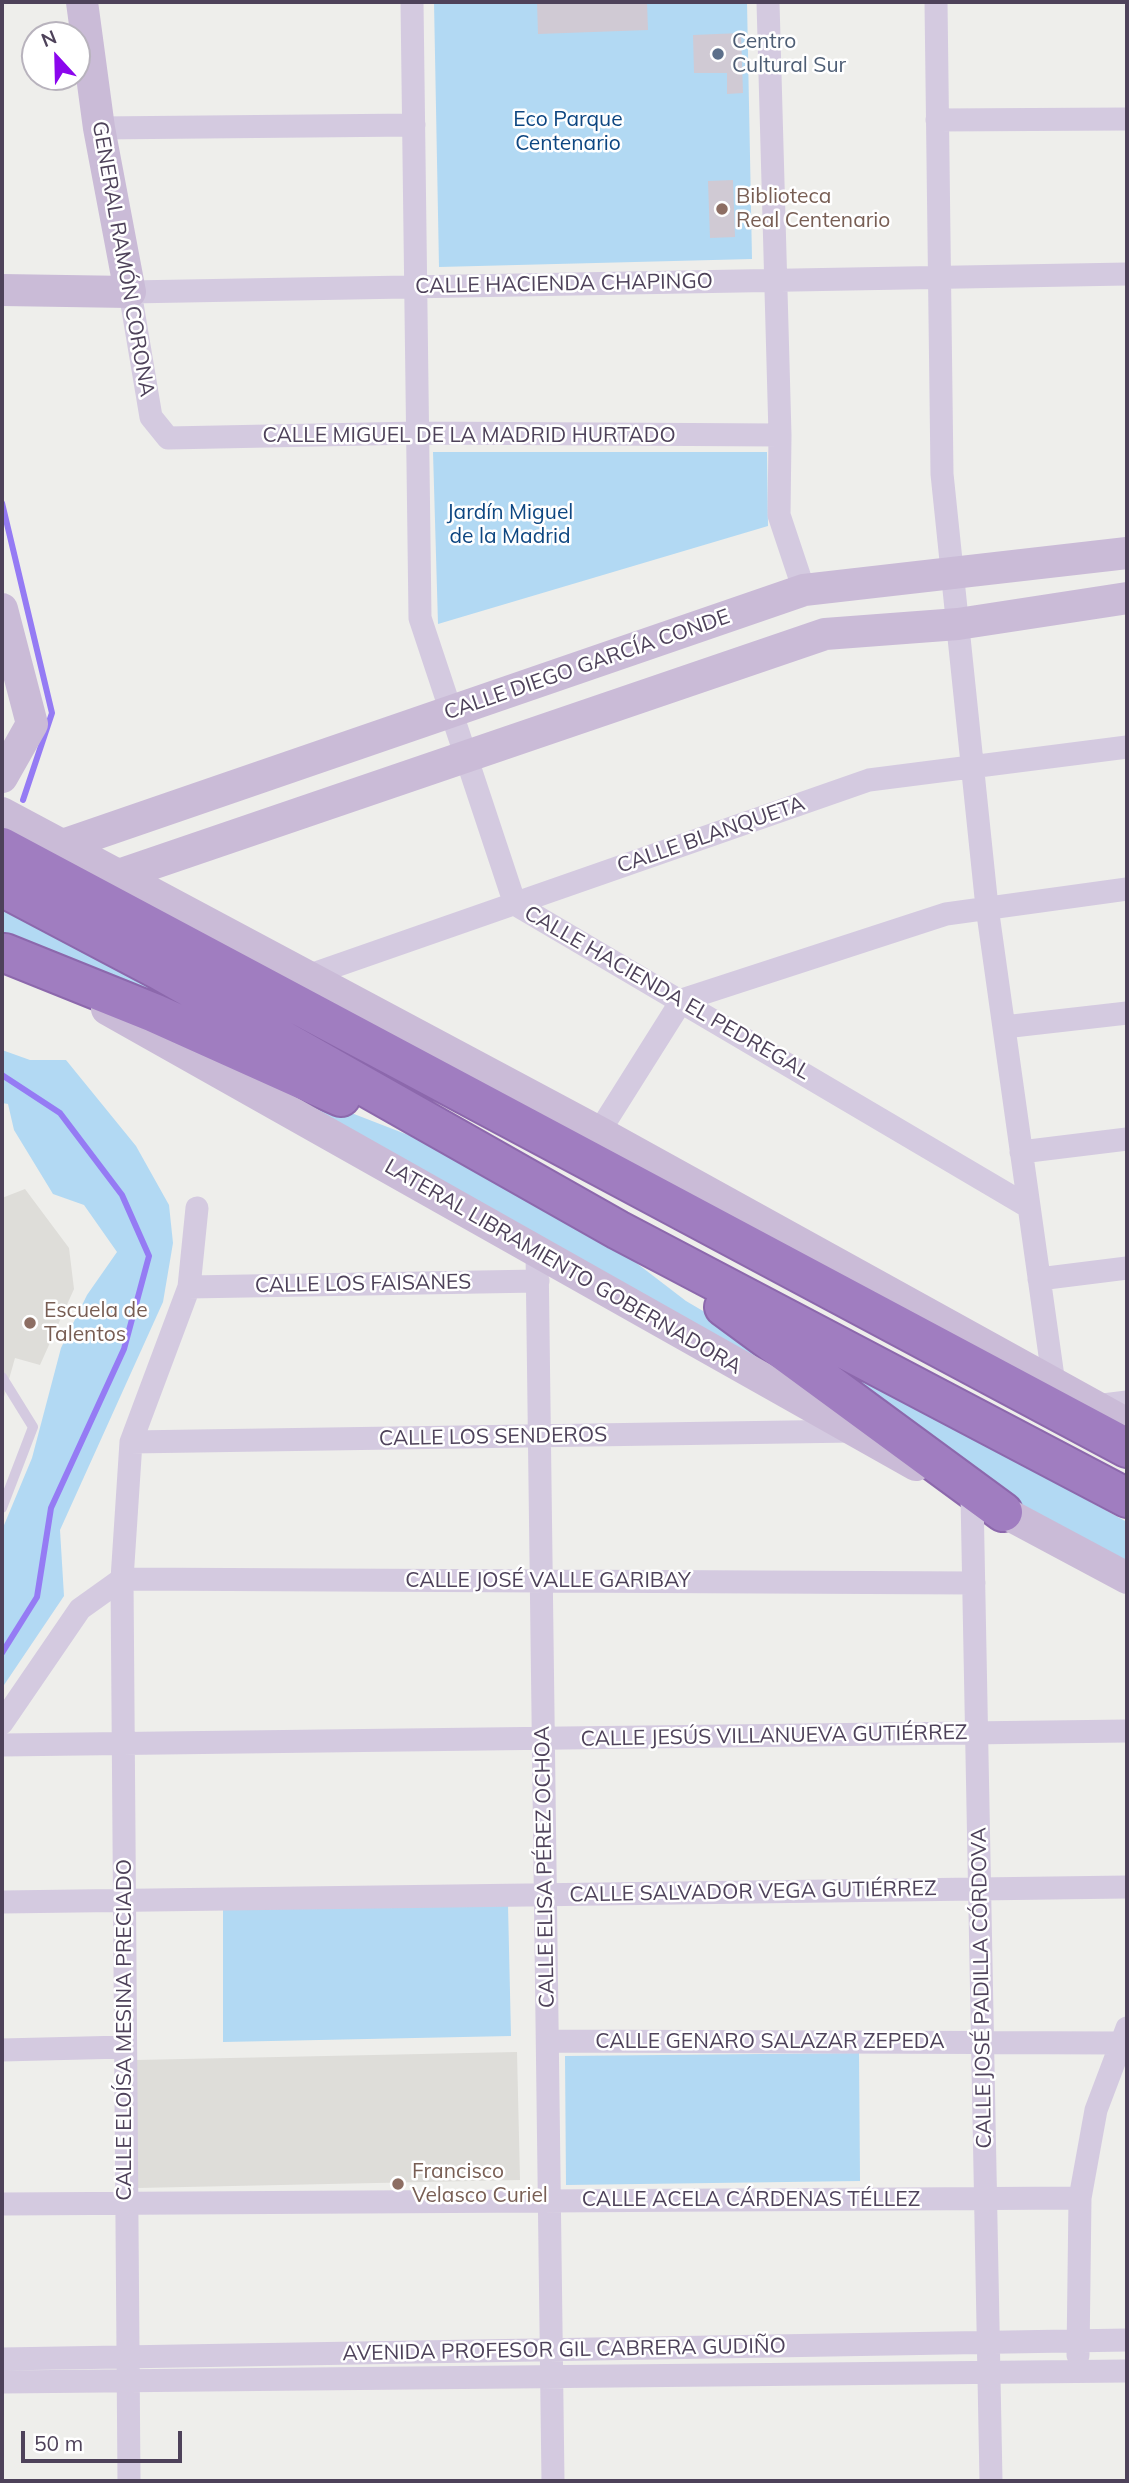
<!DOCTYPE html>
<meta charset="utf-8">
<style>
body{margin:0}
#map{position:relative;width:1129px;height:2483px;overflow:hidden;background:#eeeeeb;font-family:Mulish,sans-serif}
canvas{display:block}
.frame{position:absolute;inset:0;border:4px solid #4e425a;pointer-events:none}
.north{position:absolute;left:21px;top:21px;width:70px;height:70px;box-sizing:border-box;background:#fff;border:2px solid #b8b3bd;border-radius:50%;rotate:338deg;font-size:19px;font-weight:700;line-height:28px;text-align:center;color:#4e425a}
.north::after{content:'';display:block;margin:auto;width:24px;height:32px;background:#8b06ed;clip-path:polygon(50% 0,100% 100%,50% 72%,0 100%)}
.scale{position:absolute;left:21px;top:2431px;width:161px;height:32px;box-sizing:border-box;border:4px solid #4e425a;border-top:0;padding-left:9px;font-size:21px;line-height:24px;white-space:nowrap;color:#4e425a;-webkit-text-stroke:5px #fff;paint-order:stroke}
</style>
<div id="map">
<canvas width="1129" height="2483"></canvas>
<div class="frame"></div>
<div class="north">N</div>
<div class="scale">50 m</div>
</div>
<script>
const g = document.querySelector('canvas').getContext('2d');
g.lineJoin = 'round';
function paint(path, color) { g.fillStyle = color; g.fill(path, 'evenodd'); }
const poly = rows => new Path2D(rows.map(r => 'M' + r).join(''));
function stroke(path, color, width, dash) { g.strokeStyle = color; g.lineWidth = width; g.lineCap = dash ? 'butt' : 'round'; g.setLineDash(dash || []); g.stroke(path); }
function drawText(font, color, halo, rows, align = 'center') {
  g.font = font + ' Mulish,sans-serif'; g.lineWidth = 5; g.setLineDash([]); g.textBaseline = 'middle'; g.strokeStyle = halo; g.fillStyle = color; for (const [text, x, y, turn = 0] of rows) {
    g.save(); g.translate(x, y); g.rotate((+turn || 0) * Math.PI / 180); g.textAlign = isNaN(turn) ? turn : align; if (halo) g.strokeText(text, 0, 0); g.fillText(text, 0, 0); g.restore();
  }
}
const education = poly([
 [25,1189,69,1248,74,1289,40,1365,15,1358,2,1404,2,1198],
 [517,2052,520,2180,137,2188,135,2060]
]);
const green = poly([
 [434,2,747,2,752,259,439,267],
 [433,452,767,452,768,526,438,624],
 [2,906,239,1033,2,936],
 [2,1050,30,1060,66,1060,136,1146,169,1205,173,1243,163,1302,60,1530,64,1596,2,1688,2,1530,32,1458,61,1348,87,1295,117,1252,84,1205,53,1194,14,1130,8,1104,2,1103],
 [230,1066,478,1162,592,1229,686,1301,788,1361,781,1373],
 [804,1344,1127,1522,1127,1565,1005,1500],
 [508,1905,511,2036,223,2042,223,1910],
 [859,2053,860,2181,566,2185,565,2056]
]);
const stream = poly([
 [2,503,52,713,23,800],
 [2,1075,60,1113,122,1195,149,1256,124,1349,51,1508,37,1597,2,1653]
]);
const building = poly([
 [537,2,647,2,648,30,538,34],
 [741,33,743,93,727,94,727,73,694,73,693,35],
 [733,180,735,237,710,238,708,181]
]);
const lane = poly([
 [2,1377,33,1427,2,1508]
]);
const street = poly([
 [412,2,420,618,515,904,1029,1207],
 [768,2,780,435,779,515,804,590],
 [936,2,942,474,987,907,1054,1384],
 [937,120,1127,119],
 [99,128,414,125],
 [780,435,418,433,168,438,151,417,130,292,1127,274],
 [307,976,869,780,1127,747],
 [1004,1027,1127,1013],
 [592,1143,682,1000,946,914,1127,889],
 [1021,1152,1127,1139],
 [537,1252,553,2481],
 [1039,1279,1127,1268],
 [189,1287,538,1281],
 [1095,1406,1127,1402],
 [131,1442,854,1431],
 [972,1496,991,2481],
 [2,1723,80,1609,122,1579,131,1442,189,1287,197,1208],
 [2,1745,1127,1731],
 [2,1902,1127,1887],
 [548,2041,1119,2043],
 [2,2050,125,2047],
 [2,2204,1080,2198],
 [1078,2355,1080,2198,1096,2110,1127,2028],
 [2,2359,1127,2340],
 [2,2382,1127,2371],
 [129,2481,122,1579,974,1583]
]);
const secondary = poly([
 [2,290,130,292,99,128,82,2],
 [2,609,32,724,2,777],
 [2,813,599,1132,1127,1424],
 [63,845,804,590,1127,553],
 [119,875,825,634,958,624,1127,598],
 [107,1009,916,1465],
 [983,1501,1127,1578]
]);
const highway = poly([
 [2,847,1127,1448],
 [2,887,159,970,618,1230,1127,1498],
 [5,953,154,1013,341,1097],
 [724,1307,1003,1512]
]);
const markers = [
 [718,54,7,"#5c6f8a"],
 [722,209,7,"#8d6e63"],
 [30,1323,7,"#8d6e63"],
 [398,2184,7,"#8d6e63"]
];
const serviceNames = [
 ["Centro",732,42],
 ["Cultural Sur",732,66]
];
const parkNames = [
 ["Eco Parque",568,120],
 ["Centenario",568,144],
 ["Jardín Miguel",510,513],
 ["de la Madrid",510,537]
];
const educationNames = [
 ["Biblioteca",736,197],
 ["Real Centenario",736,221],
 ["Escuela de",44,1311],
 ["Talentos",44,1335],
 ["Francisco",412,2172],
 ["Velasco Curiel",412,2196]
];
const streetNames = [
 ["GENERAL RAMÓN CORONA",123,259,80],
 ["CALLE HACIENDA CHAPINGO",564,284,-1],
 ["CALLE MIGUEL DE LA MADRID HURTADO",469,436],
 ["CALLE DIEGO GARCÍA CONDE",587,665,-19],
 ["CALLE BLANQUETA",711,835,-19],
 ["CALLE HACIENDA EL PEDREGAL",667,993,30],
 ["LATERAL LIBRAMIENTO GOBERNADORA",563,1267,30],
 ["CALLE LOS FAISANES",363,1284,-1],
 ["CALLE LOS SENDEROS",493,1437,-1],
 ["CALLE JOSÉ VALLE GARIBAY",548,1581],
 ["CALLE JESÚS VILLANUEVA GUTIÉRREZ",774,1736,-1],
 ["CALLE ELISA PÉREZ OCHOA",545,1867,-91],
 ["CALLE SALVADOR VEGA GUTIÉRREZ",753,1892,-1],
 ["CALLE JOSÉ PADILLA CÓRDOVA",982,1988,-91],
 ["CALLE ELOÍSA MESINA PRECIADO",125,2030,-90],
 ["CALLE GENARO SALAZAR ZEPEDA",770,2042],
 ["CALLE ACELA CÁRDENAS TÉLLEZ",751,2200],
 ["AVENIDA PROFESOR GIL CABRERA GUDIÑO",564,2350,-1]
];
paint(education, '#deddd9');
paint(green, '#b2d9f3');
stroke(stream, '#957bf4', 6);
paint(building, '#d0cad4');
stroke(highway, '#8c68ac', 42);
stroke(lane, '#d4cae0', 10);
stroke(street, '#d4cae0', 23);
stroke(secondary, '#cabbd7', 32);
stroke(highway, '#a07dc0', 38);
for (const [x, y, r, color] of markers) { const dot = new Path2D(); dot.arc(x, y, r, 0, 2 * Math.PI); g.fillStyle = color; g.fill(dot); stroke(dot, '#fff', 2.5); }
drawText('21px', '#4e5e75', '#fff', serviceNames, 'left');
drawText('21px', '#0d4681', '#fff', parkNames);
drawText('21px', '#785e54', '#fff', educationNames, 'left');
drawText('21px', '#4e425a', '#fff', streetNames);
</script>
